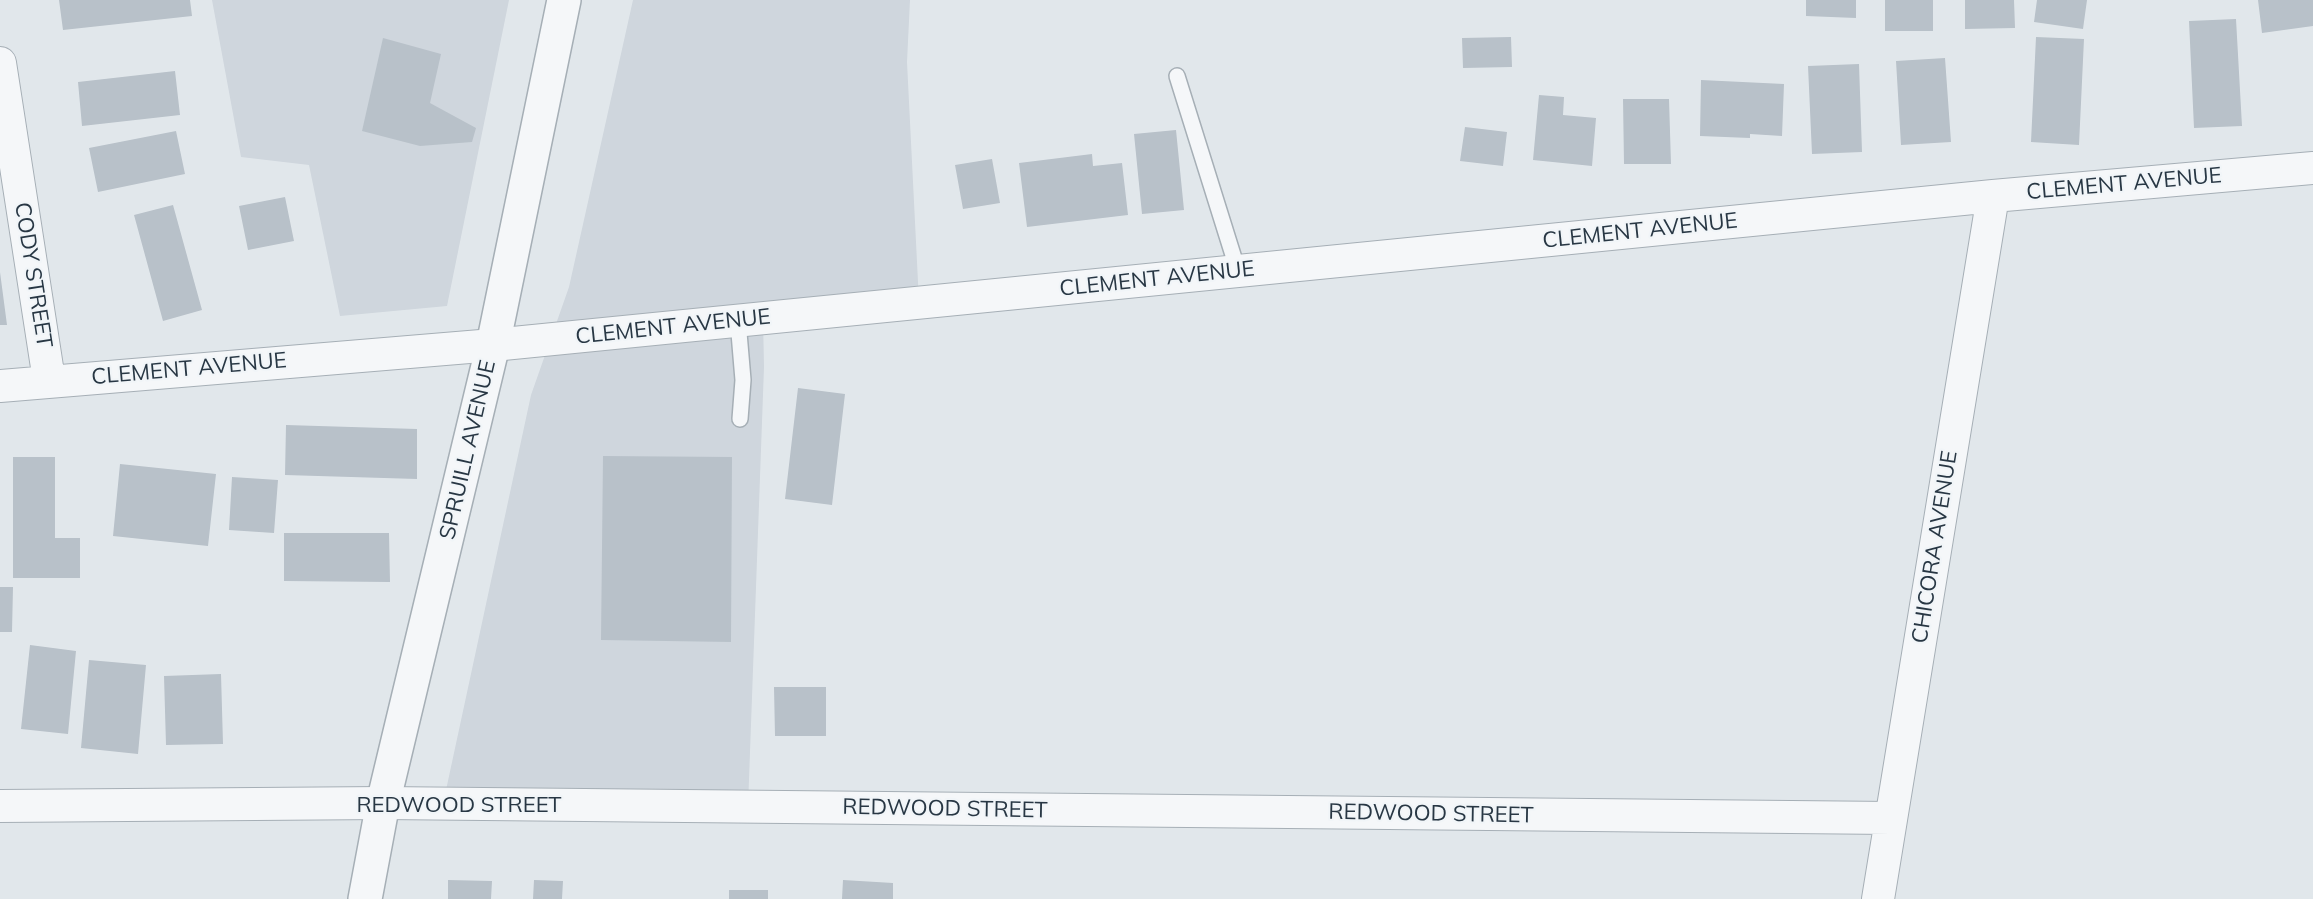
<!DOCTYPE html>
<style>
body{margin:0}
canvas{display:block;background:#e1e7eb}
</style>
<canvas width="2313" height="899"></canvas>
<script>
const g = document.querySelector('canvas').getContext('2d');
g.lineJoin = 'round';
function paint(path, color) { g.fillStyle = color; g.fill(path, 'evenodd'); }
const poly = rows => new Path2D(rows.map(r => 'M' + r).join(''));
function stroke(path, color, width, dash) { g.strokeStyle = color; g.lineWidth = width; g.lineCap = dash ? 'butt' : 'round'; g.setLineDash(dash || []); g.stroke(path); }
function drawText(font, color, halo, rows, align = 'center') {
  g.font = font + ' Mulish,sans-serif'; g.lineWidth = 4.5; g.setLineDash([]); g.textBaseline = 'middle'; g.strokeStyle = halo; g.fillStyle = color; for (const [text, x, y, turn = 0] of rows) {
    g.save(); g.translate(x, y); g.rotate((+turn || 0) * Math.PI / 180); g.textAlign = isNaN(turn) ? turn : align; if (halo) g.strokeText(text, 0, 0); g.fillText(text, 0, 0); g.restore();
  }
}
const built = poly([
 [212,0,509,0,447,306,340,316,309,165,241,157],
 [633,0,910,0,907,62,919,302,763,318,764,367,748,807,443,804,531,395,569,287]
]);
const building = poly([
 [59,0,190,0,192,16,63,30],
 [1806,0,1856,0,1856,18,1806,16],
 [1885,0,1933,0,1933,31,1885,31],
 [1965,0,2014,0,2015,28,1965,29],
 [2037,0,2087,0,2083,29,2034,22],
 [2258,0,2313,0,2313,26,2262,33],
 [2236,19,2242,126,2194,128,2189,21],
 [1511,37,1512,67,1463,68,1462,38],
 [2036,37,2084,39,2079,145,2031,142],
 [383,38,441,54,430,103,476,128,472,142,420,146,362,131],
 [1945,58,1951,142,1901,145,1896,61],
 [1859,64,1862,152,1812,154,1808,66],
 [175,71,180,115,82,126,78,82],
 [1701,80,1784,84,1782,136,1750,134,1750,138,1700,136],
 [1539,95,1564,97,1563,115,1596,118,1592,166,1533,160],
 [1623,99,1669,99,1671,164,1624,164],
 [1465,127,1507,132,1503,166,1460,161],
 [1176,130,1184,210,1142,214,1134,134],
 [176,131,185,174,98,192,89,148],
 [1092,154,1093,166,1122,163,1128,215,1027,227,1019,163],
 [992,159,1000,203,963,209,955,165],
 [285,197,294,241,248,250,239,206],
 [173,205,202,310,163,321,134,215],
 [0,272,7,325,0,325],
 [798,388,845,394,832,505,785,499],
 [286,425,417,429,417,479,285,475],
 [603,456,732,457,731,642,601,640],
 [13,457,55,457,55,538,80,538,80,578,13,578],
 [120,464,216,474,208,546,113,536],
 [232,477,278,480,274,533,229,530],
 [284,533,389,533,390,582,284,581],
 [0,587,13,587,12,632,0,632],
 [30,645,76,651,68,734,21,729],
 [89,660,146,665,138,754,81,748],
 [221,674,223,744,166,745,164,676],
 [774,687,826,687,826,736,775,736],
 [448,880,492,881,491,899,448,899],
 [534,880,563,881,562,899,533,899],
 [843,880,893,883,893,899,842,899],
 [729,890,768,890,768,899,729,899]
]);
const service = poly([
 [1177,76,1238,271],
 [738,321,743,380,740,419]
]);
const minor = poly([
 [0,63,49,380],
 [0,386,493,345,1993,196,2313,168],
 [0,806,383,803,1891,818],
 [1878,899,1993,196]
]);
const tertiary = poly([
 [365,899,383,803,493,345,564,0]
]);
const streetNames = [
 ["CLEMENT AVENUE",2124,184,-5],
 ["CLEMENT AVENUE",1640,231,-6],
 ["CODY STREET",33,275,81],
 ["CLEMENT AVENUE",1157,279,-6],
 ["CLEMENT AVENUE",673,327,-6],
 ["CLEMENT AVENUE",189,369,-5],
 ["SPRUILL AVENUE",468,450,-77],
 ["CHICORA AVENUE",1935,547,-81],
 ["REDWOOD STREET",459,805],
 ["REDWOOD STREET",945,809,1],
 ["REDWOOD STREET",1431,814,1]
];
paint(built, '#cfd6dd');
paint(building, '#b8c1c9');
stroke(service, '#a6afb6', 18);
stroke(minor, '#a6afb6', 34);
stroke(tertiary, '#a6afb6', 36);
stroke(service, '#f5f7f9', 15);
stroke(minor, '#f5f7f9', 32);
stroke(tertiary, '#f5f7f9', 33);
drawText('22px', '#283744', '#f1f5f8', streetNames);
</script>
